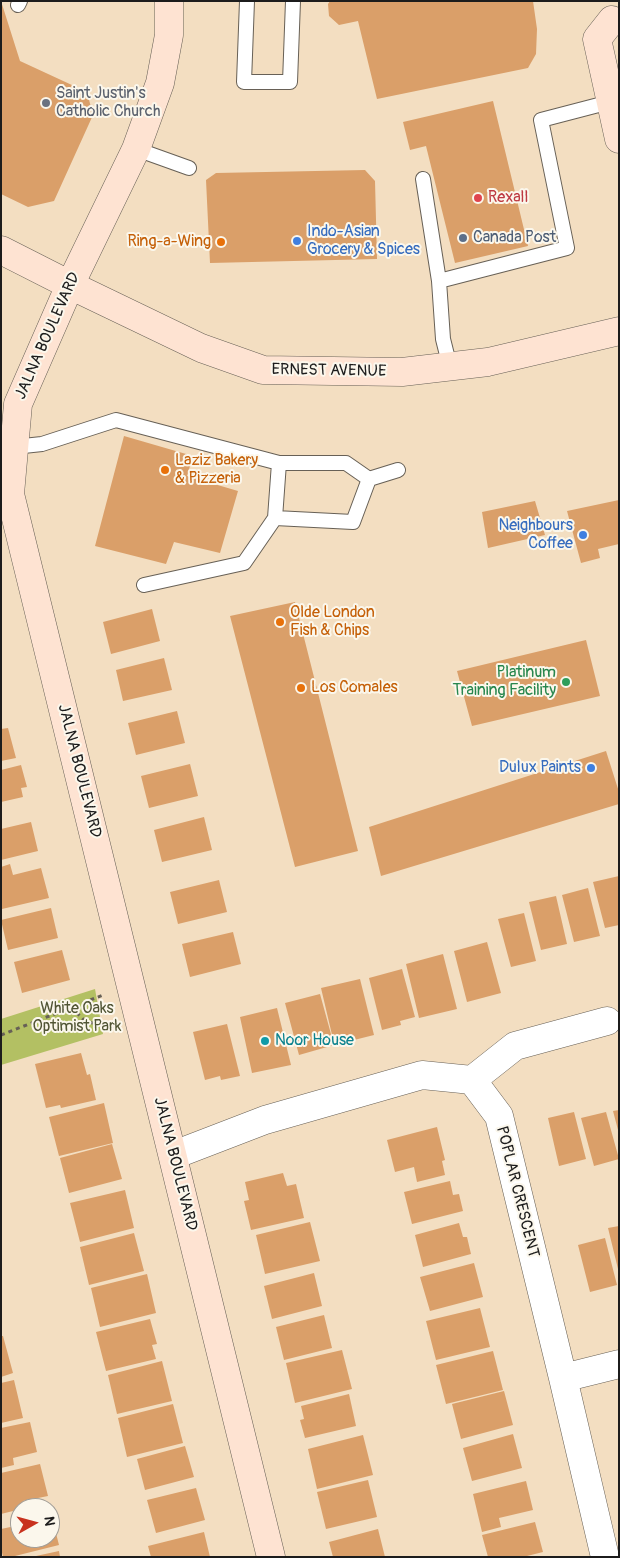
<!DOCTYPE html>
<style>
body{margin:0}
#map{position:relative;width:620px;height:1558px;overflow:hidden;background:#f3dec1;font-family:Pangolin,sans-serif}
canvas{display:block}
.frame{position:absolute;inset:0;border:2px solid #1c1c1c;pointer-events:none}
.north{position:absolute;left:10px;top:1498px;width:50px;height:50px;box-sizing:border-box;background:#fbf7ec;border:1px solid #a29f99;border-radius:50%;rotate:83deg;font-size:14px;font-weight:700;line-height:20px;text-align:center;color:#1c1c1c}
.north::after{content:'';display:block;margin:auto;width:18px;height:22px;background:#c8321e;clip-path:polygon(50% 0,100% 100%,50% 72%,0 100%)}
</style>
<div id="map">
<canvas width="620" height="1558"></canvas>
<div class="frame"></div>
<div class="north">N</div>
</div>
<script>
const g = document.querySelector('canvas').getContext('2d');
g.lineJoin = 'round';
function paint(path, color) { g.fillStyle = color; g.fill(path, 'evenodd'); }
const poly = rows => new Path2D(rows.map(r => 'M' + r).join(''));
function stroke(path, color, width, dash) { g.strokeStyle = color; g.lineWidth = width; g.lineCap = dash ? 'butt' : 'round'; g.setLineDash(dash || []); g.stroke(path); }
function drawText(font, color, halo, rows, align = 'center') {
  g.font = font + ' Pangolin,sans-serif'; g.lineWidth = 4; g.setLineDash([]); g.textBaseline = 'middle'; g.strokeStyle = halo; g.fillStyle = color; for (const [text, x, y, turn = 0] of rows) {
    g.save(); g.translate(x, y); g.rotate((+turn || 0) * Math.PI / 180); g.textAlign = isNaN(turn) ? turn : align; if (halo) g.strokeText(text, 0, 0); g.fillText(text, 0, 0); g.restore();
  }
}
const green = poly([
 [95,989,103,1034,1,1065,1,1019]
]);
const building = poly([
 [1,1,20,61,87,92,93,115,54,201,28,207,1,194],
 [330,1,533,1,537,29,536,54,528,68,377,99,358,21,339,25,329,16,328,4],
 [493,101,528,246,455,263,426,146,410,150,403,122],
 [365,170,375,181,377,259,210,263,206,180,216,173],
 [124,436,193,456,187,476,238,491,220,553,174,542,166,564,95,546],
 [619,500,619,544,598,549,600,558,581,563,567,511],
 [535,501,545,535,488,548,482,512],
 [295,602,358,851,295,867,230,616],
 [152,609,160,641,111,654,103,622],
 [586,640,600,696,472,726,457,671],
 [164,658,172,690,123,701,116,670],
 [177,711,185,743,136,755,128,723],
 [8,728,16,758,1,761,1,729],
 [606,751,619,792,619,804,381,876,369,827],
 [190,764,198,796,149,808,141,776],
 [21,765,27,787,21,788,23,797,1,802,1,770],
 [204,817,212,850,162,862,154,830],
 [31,822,38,851,1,860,1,829],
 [10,864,13,875,41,868,49,898,2,909,1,867],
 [619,876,619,925,605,928,593,882],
 [219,880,227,912,178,924,170,892],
 [588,888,600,936,574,942,562,895],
 [556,896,567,944,541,950,529,902],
 [51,908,58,938,8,950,1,920],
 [524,913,536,961,511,967,498,919],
 [233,932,241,964,190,977,182,944],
 [487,942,501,993,467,1002,454,951],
 [62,950,70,980,22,993,14,962],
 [443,954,457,1009,419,1018,406,964],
 [402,969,415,1017,400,1021,401,1025,382,1030,369,978],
 [360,979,374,1035,346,1042,345,1036,333,1039,321,988],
 [320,994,334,1045,299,1055,285,1003],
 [277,1008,291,1065,252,1073,240,1017],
 [227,1024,240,1076,221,1080,220,1076,205,1080,193,1032],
 [81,1053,87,1075,90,1074,96,1100,61,1108,60,1105,46,1108,35,1064],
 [104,1103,113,1143,59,1156,49,1117],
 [619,1110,619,1130,618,1130,613,1111],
 [574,1112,586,1159,559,1166,548,1118],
 [606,1112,619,1159,594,1166,581,1118],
 [437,1127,445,1160,442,1161,445,1175,417,1182,414,1167,395,1172,387,1140],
 [112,1144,122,1179,69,1193,60,1158],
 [283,1173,287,1186,296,1184,304,1218,251,1230,244,1201,249,1200,245,1182],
 [450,1181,453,1195,459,1194,463,1211,412,1224,404,1192],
 [125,1190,134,1228,80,1242,70,1203],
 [310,1222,320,1261,265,1274,256,1235],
 [459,1223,463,1237,467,1237,471,1254,423,1267,415,1235],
 [619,1226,619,1269,618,1269,608,1228],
 [134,1233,144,1271,89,1285,80,1247],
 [605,1238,617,1285,590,1292,578,1245],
 [474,1263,483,1297,430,1311,420,1277],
 [314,1273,322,1306,272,1319,264,1286],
 [147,1274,156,1313,100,1327,91,1288],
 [480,1308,490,1347,436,1360,426,1321],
 [324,1315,332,1348,284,1360,276,1327],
 [150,1319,157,1344,152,1345,156,1359,106,1371,96,1332],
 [1,1336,3,1336,13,1373,1,1377],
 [342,1350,352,1389,295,1403,286,1363],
 [493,1351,503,1390,446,1404,436,1365],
 [162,1361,172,1401,117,1414,108,1375],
 [14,1380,23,1418,1,1423,1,1383],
 [504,1391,513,1425,461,1439,452,1404],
 [349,1394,356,1426,305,1438,300,1420,304,1419,301,1406],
 [173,1404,183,1443,127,1457,118,1418],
 [30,1422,37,1452,13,1458,14,1465,1,1468,1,1428],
 [513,1434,522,1468,472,1481,463,1448],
 [363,1435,373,1475,317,1489,308,1449],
 [185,1446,194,1477,145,1490,137,1459],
 [40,1464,48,1496,23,1501,25,1508,1,1514,1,1473],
 [368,1480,377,1517,326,1529,317,1492],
 [526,1481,533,1510,499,1518,501,1527,482,1532,473,1494],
 [196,1488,205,1520,156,1533,147,1500],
 [50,1510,59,1545,11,1557,3,1557,1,1548,1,1529,20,1525,20,1538,50,1538],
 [535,1522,543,1552,523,1557,488,1557,482,1535],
 [378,1529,385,1557,333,1557,329,1542],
 [204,1532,210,1557,151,1557,148,1546],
 [59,1551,60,1557,36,1557,36,1556]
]);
const path = poly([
 [71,1007,83,1019,97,1025,114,1026],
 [1,1035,103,995]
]);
const lane = poly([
 [247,1,244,82,290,82,293,1],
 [18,5,20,1],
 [136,149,189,168],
 [423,179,439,281],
 [450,367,443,339,439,281,567,248,541,120,610,102],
 [14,447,42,444,116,420,279,463,346,463,369,479,398,470],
 [279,463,275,518,353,522,369,479],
 [144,585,244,563,275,518]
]);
const street = poly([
 [472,1080,515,1046,607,1021],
 [174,1155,265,1120,422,1075,472,1080,499,1116,563,1378,605,1557],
 [563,1378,619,1364]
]);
const secondary = poly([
 [169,1,169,35,160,83,136,149,70,285,18,404,10,494,271,1557],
 [612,20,597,39,619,139],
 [1,250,70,285,201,348,263,370,402,372,488,362,619,331]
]);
const markers = [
 [46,103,5,"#6b7280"],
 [478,198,5,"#e0444e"],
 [463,238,5,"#5c6f8a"],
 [297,241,5,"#3f7fe0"],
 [221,242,5,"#e8710a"],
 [165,470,5,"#e8710a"],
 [583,535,5,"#3f7fe0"],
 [280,622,5,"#e8710a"],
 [566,682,5,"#2e9e5b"],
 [301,688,5,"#e8710a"],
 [591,768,5,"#3f7fe0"],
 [265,1041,5,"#0f9aa8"]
];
const worshipNames = [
 ["Saint Justin's",56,94],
 ["Catholic Church",56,112]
];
const healthNames = [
 ["Rexall",488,198]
];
const shopNames = [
 ["Indo-Asian",307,232,"left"],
 ["Grocery & Spices",307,250,"left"],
 ["Neighbours",573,526],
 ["Coffee",573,544],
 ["Dulux Paints",581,768]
];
const serviceNames = [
 ["Canada Post",473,238]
];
const foodNames = [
 ["Ring-a-Wing",211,242,"right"],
 ["Laziz Bakery",175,461],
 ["& Pizzeria",175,479],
 ["Olde London",290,613],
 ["Fish & Chips",290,631],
 ["Los Comales",311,688]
];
const streetNames = [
 ["JALNA BOULEVARD",48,336,-66],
 ["ERNEST AVENUE",329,371,1],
 ["JALNA BOULEVARD",79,771,76],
 ["JALNA BOULEVARD",175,1164,76],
 ["POPLAR CRESCENT",517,1192,76]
];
const leisureNames = [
 ["Platinum",556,673],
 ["Training Facility",556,691]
];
const parkNames = [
 ["White Oaks",77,1009],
 ["Optimist Park",77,1027]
];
const cultureNames = [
 ["Noor House",275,1041]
];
paint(green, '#b3c063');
paint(building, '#da9f69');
stroke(lane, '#676056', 16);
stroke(street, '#676056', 29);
stroke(secondary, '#676056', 29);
stroke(path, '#676056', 3, [4, 4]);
stroke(lane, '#fff', 14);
stroke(street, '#fff', 28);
stroke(secondary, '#fee3d2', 28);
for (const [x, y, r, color] of markers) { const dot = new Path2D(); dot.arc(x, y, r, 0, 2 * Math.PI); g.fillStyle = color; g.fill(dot); stroke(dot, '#fbf7ec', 2); }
drawText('16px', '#5b616d', '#fbf7ec', worshipNames, 'left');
drawText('16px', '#be3a42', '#fbf7ec', healthNames, 'left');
drawText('16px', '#366cbe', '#fbf7ec', shopNames, 'right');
drawText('16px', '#4e5e75', '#fbf7ec', serviceNames, 'left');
drawText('16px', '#c56008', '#fbf7ec', foodNames, 'left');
drawText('16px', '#1c1c1c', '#fbf7ec', streetNames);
drawText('16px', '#27864d', '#fbf7ec', leisureNames, 'right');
drawText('16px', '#515535', '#fbf7ec', parkNames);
drawText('16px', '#0d838f', '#fbf7ec', cultureNames, 'left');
</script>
